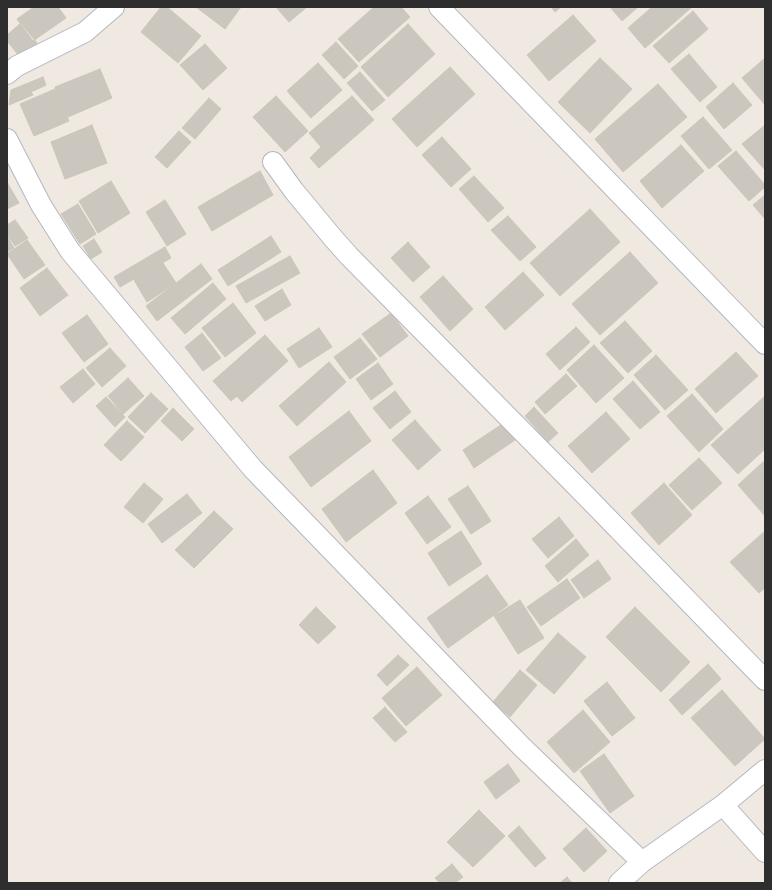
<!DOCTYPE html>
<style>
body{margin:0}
#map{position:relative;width:772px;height:890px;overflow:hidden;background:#efe9e1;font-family:"PT Sans Narrow",sans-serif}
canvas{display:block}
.frame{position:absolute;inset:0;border:8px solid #2e2e2e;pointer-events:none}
</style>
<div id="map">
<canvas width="772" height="890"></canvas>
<div class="frame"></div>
</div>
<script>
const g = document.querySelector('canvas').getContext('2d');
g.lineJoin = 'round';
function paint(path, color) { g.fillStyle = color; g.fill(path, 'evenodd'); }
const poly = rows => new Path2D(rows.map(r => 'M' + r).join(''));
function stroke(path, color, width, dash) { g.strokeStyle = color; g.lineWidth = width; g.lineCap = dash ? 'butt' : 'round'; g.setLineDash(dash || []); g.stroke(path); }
const building = poly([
 [34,7,58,7,66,18,33,41,17,19,34,7],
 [161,7,167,7,201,36,178,63,141,32,161,7],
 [196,7,241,7,225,29,196,7],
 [276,7,307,7,289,22,276,7],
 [374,7,401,7,410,17,359,62,338,39,374,7],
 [551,7,561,7,555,12,551,7],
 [610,7,638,7,622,21,610,7],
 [652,7,692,7,645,48,628,28,652,7],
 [693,11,708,29,669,63,653,46,693,11],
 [573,15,596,41,549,81,527,55,573,15],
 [21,23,37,43,20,57,7,41,7,35,21,23],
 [408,24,435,54,388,97,361,67,408,24],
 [336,42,358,66,344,79,322,55,336,42],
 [205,44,227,68,203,90,180,65,205,44],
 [689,54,717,87,700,102,671,69,689,54],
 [600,58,632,89,590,133,558,102,600,58],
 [765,58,765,105,742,78,765,58],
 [318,63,342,90,311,118,287,91,318,63],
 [450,67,475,94,417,147,392,119,450,67],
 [100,69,112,98,68,117,55,87,100,69],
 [360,72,385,100,372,111,347,83,360,72],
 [43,77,46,85,31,92,33,95,9,105,11,90,43,77],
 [733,83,752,105,724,129,706,107,733,83],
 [658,84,687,117,623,172,595,139,658,84],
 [55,89,69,121,34,136,20,104,55,89],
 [276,96,308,131,285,152,253,117,276,96],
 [352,96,374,120,319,168,310,158,321,147,309,133,352,96],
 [209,98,221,109,195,139,182,128,209,98],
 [703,117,732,150,709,169,681,136,703,117],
 [92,125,107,163,65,179,51,142,92,125],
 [765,125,765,170,742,144,765,125],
 [179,131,191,142,167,168,155,157,179,131],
 [442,137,471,169,451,187,422,155,442,137],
 [681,145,704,171,662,208,640,181,681,145],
 [736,151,765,185,765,187,749,201,718,166,736,151],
 [260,171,273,195,212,231,198,207,260,171],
 [474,176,504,208,488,222,459,189,474,176],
 [111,181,130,213,98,233,79,201,111,181],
 [8,184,19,203,7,209,7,185,8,184],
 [765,195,765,219,753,205,765,195],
 [165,200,186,234,167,246,146,212,165,200],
 [78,204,96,234,80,244,61,214,78,204],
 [590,209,620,242,560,296,530,263,590,209],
 [508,216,536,247,520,261,491,230,508,216],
 [15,220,28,238,15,246,7,234,7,225,15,220],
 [7,236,14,248,7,252,7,236],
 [271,236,281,252,228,286,218,270,271,236],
 [94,239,102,252,91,259,83,246,94,239],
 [27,240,45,265,24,279,7,254,27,240],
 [408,242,430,267,413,282,391,258,408,242],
 [165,247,171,258,120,287,114,277,165,247],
 [630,252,658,283,600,335,572,304,630,252],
 [290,256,300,273,246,303,236,286,290,256],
 [163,263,176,283,147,302,134,280,163,263],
 [201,264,212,279,157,321,146,306,201,264],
 [47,268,68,295,40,316,20,288,47,268],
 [523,272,544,295,505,330,485,307,523,272],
 [443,276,473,309,450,331,420,297,443,276],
 [213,283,226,299,185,334,171,318,213,283],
 [282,289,291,305,265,321,255,306,282,289],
 [233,303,256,333,225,357,202,328,233,303],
 [391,313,408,336,380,357,362,334,391,313],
 [87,315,108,344,84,362,62,333,87,315],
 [625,321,652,351,628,373,600,343,625,321],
 [576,327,590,342,560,370,546,354,576,327],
 [319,328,332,347,299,368,287,349,319,328],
 [202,333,221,358,203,371,185,347,202,333],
 [265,335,288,361,242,402,237,396,231,401,213,381,265,335],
 [360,338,377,359,350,379,334,357,360,338],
 [594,345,624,378,596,403,567,370,594,345],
 [110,348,126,366,102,387,86,368,110,348],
 [736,352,758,376,716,413,695,389,736,352],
 [656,355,688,390,665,410,634,375,656,355],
 [329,362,346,382,297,426,279,406,329,362],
 [378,363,393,384,371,400,356,379,378,363],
 [83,369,95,384,73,403,60,387,83,369],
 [566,374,577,386,545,414,535,402,566,374],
 [128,378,144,396,123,414,108,396,128,378],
 [633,381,660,412,640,429,613,399,633,381],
 [395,391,411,412,390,429,373,408,395,391],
 [151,393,168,409,145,433,128,417,151,393],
 [692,394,723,429,699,452,667,416,692,394],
 [765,396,765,449,738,474,711,445,765,396],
 [106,397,125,417,115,427,96,406,106,397],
 [534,407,558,433,548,442,525,416,534,407],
 [173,408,194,429,182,441,161,421,173,408],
 [349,411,371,441,311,487,289,457,349,411],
 [606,412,630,439,592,473,568,446,606,412],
 [415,420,441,450,418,470,392,440,415,420],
 [127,421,144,437,121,461,104,445,127,421],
 [504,423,515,440,474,468,463,450,504,423],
 [699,458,722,483,692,510,669,485,699,458],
 [763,462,765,465,765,516,738,485,763,462],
 [373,470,397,503,346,542,322,509,373,470],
 [144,483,163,499,143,523,124,507,144,483],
 [664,483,692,515,659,545,631,513,664,483],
 [468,486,491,521,471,534,448,499,468,486],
 [187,494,202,513,162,543,148,524,187,494],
 [428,496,451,527,427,544,405,513,428,496],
 [214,511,233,529,194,568,175,550,214,511],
 [559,517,574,536,548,558,532,539,559,517],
 [461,531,482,564,449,586,428,553,461,531],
 [765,531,765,588,759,593,730,562,765,531],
 [576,539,589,555,558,582,545,566,576,539],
 [598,560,611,579,584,598,571,580,598,560],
 [487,575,508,605,448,648,427,618,487,575],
 [567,579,580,598,541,626,527,607,567,579],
 [520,600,544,638,518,654,494,616,520,600],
 [316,607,336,627,318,644,299,625,316,607],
 [635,607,690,662,661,692,606,637,635,607],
 [558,633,586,657,554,694,526,670,558,633],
 [398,655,409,665,387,686,377,675,398,655],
 [708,664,721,679,682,715,669,700,708,664],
 [417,667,442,695,406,726,382,698,417,667],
 [520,670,537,685,510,717,493,702,520,670],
 [607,682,635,718,612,736,584,701,607,682],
 [722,690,765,739,735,766,691,718,722,690],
 [385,707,407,732,395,742,373,718,385,707],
 [583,710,610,742,574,773,547,742,583,710],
 [604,754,634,796,610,813,580,771,604,754],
 [508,764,520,781,496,799,484,782,508,764],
 [479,810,505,836,473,867,447,842,479,810],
 [519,826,546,858,535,867,508,836,519,826],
 [586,828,607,851,584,872,563,849,586,828],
 [452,864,463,877,455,883,440,883,435,878,452,864],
 [567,877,572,883,560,883,567,877]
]);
const minor = poly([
 [439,7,765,344],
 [7,74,17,66,85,32,114,7],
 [7,139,41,205,70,251,253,469,522,747,642,862],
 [273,162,294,191,333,238,349,256,588,498,765,680],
 [723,805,765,852],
 [619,883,642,862,723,805,765,770]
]);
paint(building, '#cbc7bf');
stroke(building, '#cbc5ba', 1);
stroke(minor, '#b4b7c1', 22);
stroke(minor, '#fff', 20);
</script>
